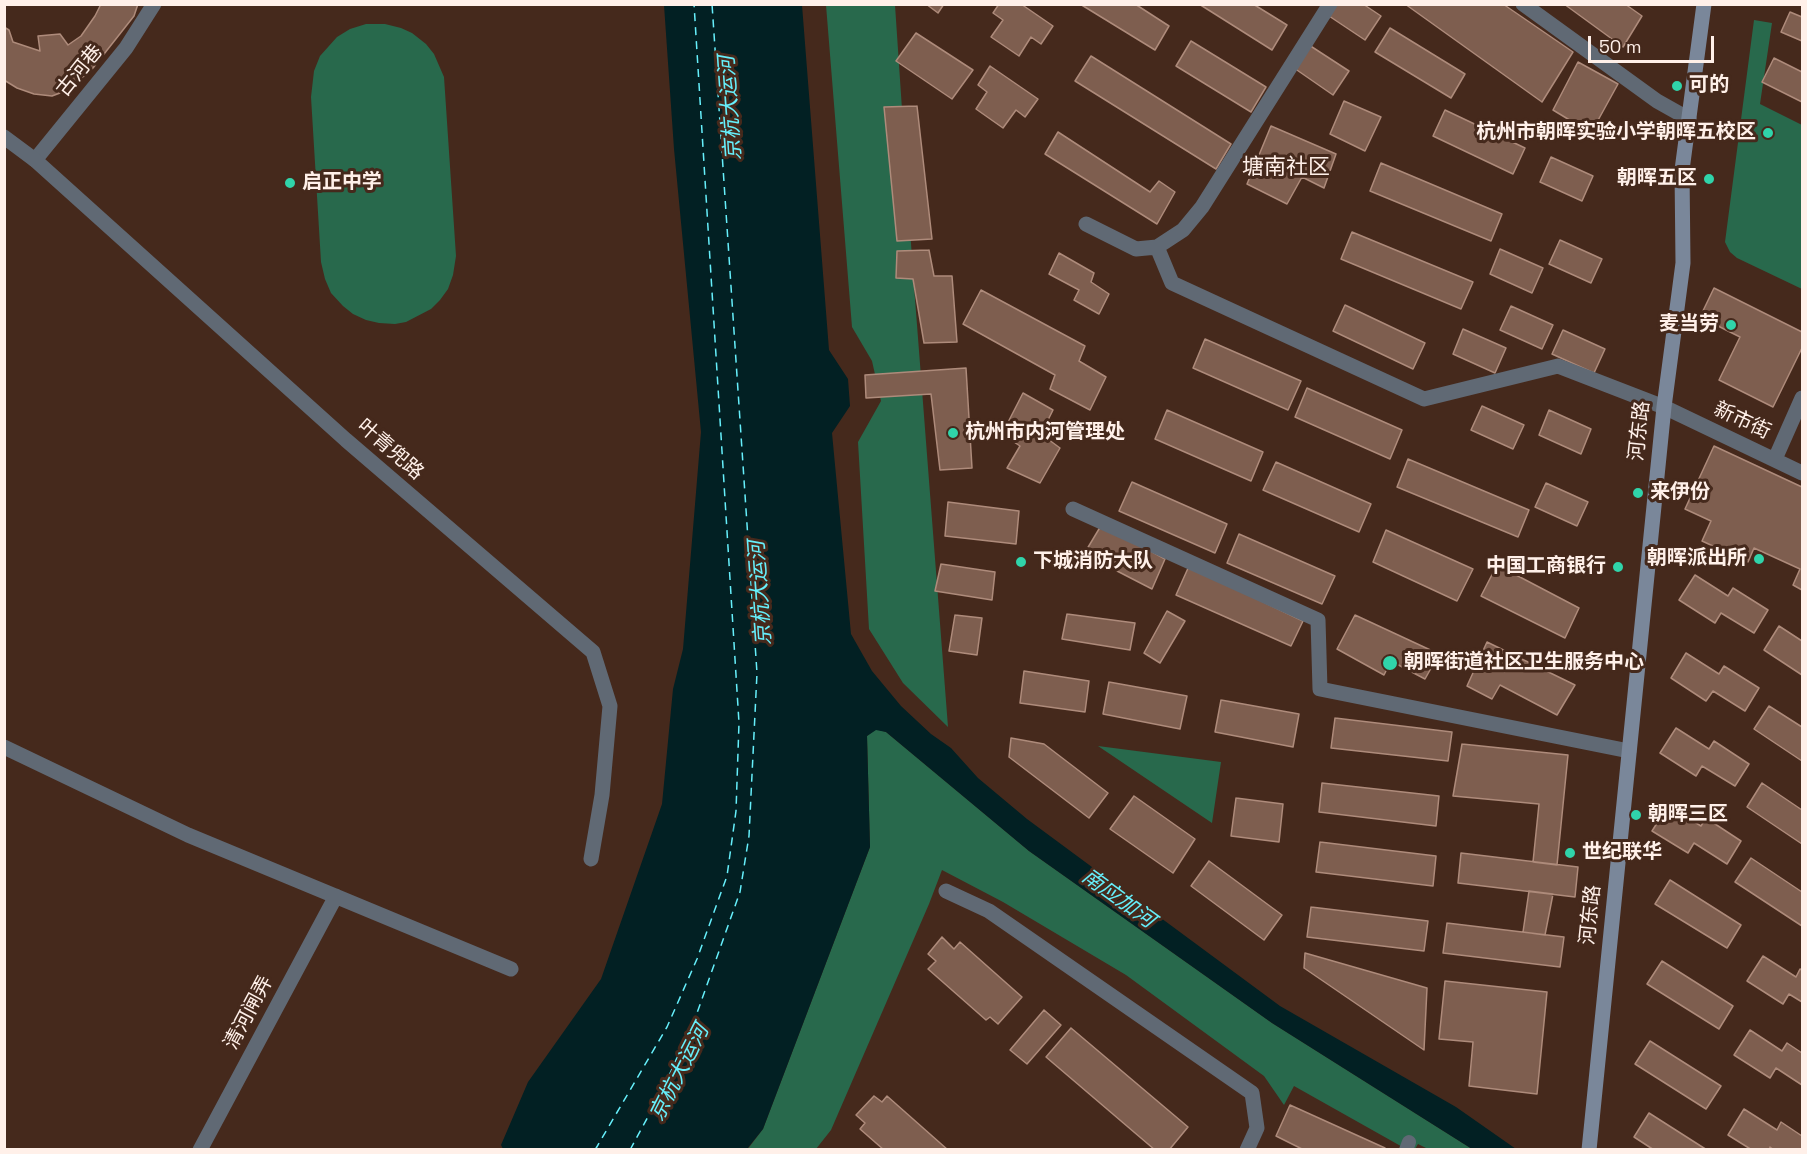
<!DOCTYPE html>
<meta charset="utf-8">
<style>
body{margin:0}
#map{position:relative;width:1807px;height:1154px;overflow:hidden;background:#45291c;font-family:"Space Grotesk",sans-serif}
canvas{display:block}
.frame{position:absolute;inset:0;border:6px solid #fff0e9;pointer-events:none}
.scale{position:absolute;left:1588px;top:36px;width:126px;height:27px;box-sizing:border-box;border:3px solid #fff0e9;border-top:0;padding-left:8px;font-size:18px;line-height:21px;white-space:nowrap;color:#fff0e9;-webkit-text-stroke:4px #45291c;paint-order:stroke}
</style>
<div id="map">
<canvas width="1807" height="1154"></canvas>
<div class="frame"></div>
<div class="scale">50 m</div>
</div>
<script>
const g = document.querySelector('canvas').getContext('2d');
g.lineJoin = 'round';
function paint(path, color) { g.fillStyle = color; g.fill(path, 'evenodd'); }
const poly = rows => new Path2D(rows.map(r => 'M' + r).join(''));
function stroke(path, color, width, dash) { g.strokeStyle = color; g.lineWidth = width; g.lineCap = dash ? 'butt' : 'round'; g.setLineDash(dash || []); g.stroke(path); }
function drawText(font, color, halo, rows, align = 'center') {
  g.font = font + ' "Space Grotesk","Noto Sans SC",sans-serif'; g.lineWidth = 6; g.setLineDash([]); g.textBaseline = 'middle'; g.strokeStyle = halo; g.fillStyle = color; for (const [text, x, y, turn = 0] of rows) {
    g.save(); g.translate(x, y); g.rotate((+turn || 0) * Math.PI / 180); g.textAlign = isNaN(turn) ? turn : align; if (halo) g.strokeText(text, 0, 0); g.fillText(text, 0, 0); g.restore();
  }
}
const green = poly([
 [826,5,895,5,913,273,948,727,903,683,869,629,858,442,881,401,872,361,852,327],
 [1754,20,1772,23,1760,104,1802,125,1802,151,1801,155,1802,156,1802,289,1737,258,1730,252,1725,242],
 [366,24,385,24,401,28,412,33,426,44,434,54,444,77,456,256,453,275,448,289,440,300,431,309,406,322,395,324,379,323,366,320,353,314,343,306,331,293,325,279,321,262,311,97,314,71,320,56,337,37,350,29],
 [876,729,886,732,1029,851,1272,1023,1472,1149,1428,1149,1418,1144,1415,1149,1406,1149,1294,1086,1284,1105,1264,1076,1126,975,1003,902,942,870,929,904,831,1130,816,1149,747,1150,763,1129,870,847,867,736],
 [1098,746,1221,762,1212,823]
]);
const water = poly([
 [664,5,802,5,829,350,848,379,850,406,832,433,851,634,872,671,901,706,931,734,951,748,978,778,1027,819,1280,1006,1456,1107,1516,1149,1472,1149,1272,1023,1029,851,886,732,876,730,867,736,870,847,763,1129,747,1149,503,1149,501,1145,528,1082,601,979,662,804,673,689,683,649,701,432,674,149]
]);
const ferry = poly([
 [595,1150,667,1027,697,959,727,876,736,811,739,723,694,4],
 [630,1150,664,1087,697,1013,740,892,749,836,757,673,712,4]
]);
const building = poly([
 [101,4,138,4,134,16,93,68,68,90,52,96,34,94,17,88,4,80,4,27,9,30,13,42,40,51,38,36,60,34,68,45,81,36,95,16,101,4],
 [926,4,944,4,938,13,926,4],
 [999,4,1021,4,1053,26,1041,44,1031,37,1019,56,991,37,1003,20,993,13,999,4],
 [1080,4,1135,4,1169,26,1155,50,1080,4],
 [1199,4,1253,4,1287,25,1272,50,1199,4],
 [1332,4,1363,4,1381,16,1365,40,1326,14,1332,4],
 [1405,4,1503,4,1573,52,1542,102,1405,4],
 [1564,4,1625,4,1642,16,1623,47,1564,4],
 [1790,12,1802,17,1802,41,1781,32,1790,12],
 [1390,28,1465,74,1451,98,1375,52,1390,28],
 [916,33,973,70,952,99,896,61,916,33],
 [1191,41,1266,87,1251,112,1176,66,1191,41],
 [1309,45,1349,71,1333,95,1294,68,1309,45],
 [1091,56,1231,144,1216,169,1075,81,1091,56],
 [1774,58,1802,72,1802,102,1762,82,1774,58],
 [1578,62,1618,84,1591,133,1553,110,1578,62],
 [990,66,1038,99,1025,117,1016,110,1003,128,976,109,987,92,978,85,990,66],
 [1344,101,1381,117,1365,151,1330,134,1344,101],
 [917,106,932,239,897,241,884,107,917,106],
 [1445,110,1525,148,1513,174,1433,136,1445,110],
 [1271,126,1336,154,1324,188,1302,177,1287,204,1247,184,1271,126],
 [1058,132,1150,192,1159,181,1175,192,1157,224,1045,154,1058,132],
 [1551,157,1593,176,1582,201,1540,182,1551,157],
 [1381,163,1502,214,1491,241,1370,191,1381,163],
 [1352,232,1473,282,1461,309,1341,259,1352,232],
 [1560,240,1602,259,1591,283,1549,264,1560,240],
 [1500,249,1543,268,1532,293,1490,274,1500,249],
 [929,250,934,276,952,276,957,342,924,343,913,279,896,278,897,251,929,250],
 [1059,253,1094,273,1091,282,1109,294,1099,314,1074,300,1079,290,1049,274,1059,253],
 [1714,288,1802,332,1802,348,1773,407,1719,380,1740,337,1700,317,1714,288],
 [981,290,1085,346,1079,361,1106,377,1090,410,1050,389,1055,375,963,324,981,290],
 [1345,305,1425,343,1413,369,1333,331,1345,305],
 [1511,306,1553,325,1542,349,1500,330,1511,306],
 [1463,329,1506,348,1495,373,1453,354,1463,329],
 [1563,330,1605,349,1594,373,1552,354,1563,330],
 [1205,339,1301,381,1288,410,1193,368,1205,339],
 [966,368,972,468,940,470,931,394,866,398,865,375,966,368],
 [1307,388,1402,430,1390,459,1295,417,1307,388],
 [1023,393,1053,410,1041,434,1060,448,1040,483,1007,468,1020,446,1002,434,1023,393],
 [1482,406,1524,425,1513,449,1471,430,1482,406],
 [1167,410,1263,452,1251,481,1155,439,1167,410],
 [1549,410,1591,429,1581,454,1539,435,1549,410],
 [1714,446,1802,487,1802,590,1793,585,1800,569,1754,548,1748,562,1702,541,1711,521,1685,509,1714,446],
 [1408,459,1529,510,1518,537,1397,487,1408,459],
 [1276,462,1371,504,1359,532,1263,490,1276,462],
 [1132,482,1227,524,1215,553,1119,511,1132,482],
 [1546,483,1588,502,1577,526,1535,507,1546,483],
 [948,502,1019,511,1016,544,945,536,948,502],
 [1102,524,1165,559,1152,589,1084,554,1102,524],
 [1386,530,1473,569,1457,601,1373,562,1386,530],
 [1239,534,1335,576,1322,604,1227,563,1239,534],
 [941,564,995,572,992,600,935,591,941,564],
 [1497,565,1579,608,1565,638,1481,596,1497,565],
 [1189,566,1303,621,1291,646,1176,595,1189,566],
 [1695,575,1728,596,1733,588,1768,610,1754,633,1721,613,1715,623,1679,600,1695,575],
 [1167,611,1185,621,1160,663,1144,653,1167,611],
 [1067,614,1135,623,1130,650,1062,639,1067,614],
 [955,615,982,618,977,655,949,651,955,615],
 [1355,615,1439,654,1425,679,1391,661,1384,675,1337,649,1355,615],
 [1779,626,1802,641,1802,675,1764,650,1779,626],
 [1487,642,1575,685,1557,715,1500,685,1492,699,1467,686,1487,642],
 [1686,653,1719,674,1724,666,1759,688,1745,711,1713,691,1706,701,1671,678,1686,653],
 [1024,671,1089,681,1085,712,1020,703,1024,671],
 [1109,682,1187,696,1180,729,1103,714,1109,682],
 [1221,700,1299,714,1293,747,1215,732,1221,700],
 [1769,706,1802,727,1802,761,1754,729,1769,706],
 [1335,718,1452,732,1448,761,1331,748,1335,718],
 [1676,728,1709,749,1714,741,1749,764,1735,786,1702,766,1696,776,1660,753,1676,728],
 [1011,738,1044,744,1108,793,1089,818,1009,757,1011,738],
 [1462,744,1568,755,1557,865,1533,862,1539,804,1453,796,1462,744],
 [1322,783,1439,796,1436,826,1319,812,1322,783],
 [1762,783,1802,810,1802,844,1747,807,1762,783],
 [1134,796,1195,839,1173,873,1110,829,1134,796],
 [1236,798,1283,804,1279,842,1231,836,1236,798],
 [1668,806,1701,826,1706,818,1741,841,1727,864,1694,843,1688,853,1652,831,1668,806],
 [1320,842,1436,856,1433,886,1316,872,1320,842],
 [1461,853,1578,867,1575,897,1458,883,1461,853],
 [1751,858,1802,892,1802,926,1735,882,1751,858],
 [1209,861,1282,915,1264,940,1191,886,1209,861],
 [1670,880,1741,925,1727,948,1655,904,1670,880],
 [1529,891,1553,894,1545,935,1523,932,1529,891],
 [1311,907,1428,921,1424,951,1307,937,1311,907],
 [1447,923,1564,937,1560,967,1443,953,1447,923],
 [942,937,954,949,960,942,1022,997,998,1024,990,1017,986,1020,928,969,936,961,928,954,942,937],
 [1305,953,1427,988,1424,1050,1304,968,1305,953],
 [1763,956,1796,977,1800,969,1802,970,1802,1002,1789,994,1783,1004,1747,981,1763,956],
 [1662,961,1733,1006,1719,1029,1647,984,1662,961],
 [1445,981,1547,992,1537,1094,1469,1086,1473,1042,1439,1039,1445,981],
 [1044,1010,1061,1025,1027,1064,1010,1050,1044,1010],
 [1071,1028,1188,1127,1169,1150,1155,1150,1046,1057,1071,1028],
 [1750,1030,1782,1051,1787,1043,1802,1053,1802,1085,1776,1068,1770,1078,1734,1055,1750,1030],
 [1650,1041,1721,1086,1706,1109,1635,1064,1650,1041],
 [874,1096,882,1102,887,1096,948,1150,884,1150,860,1129,865,1123,856,1115,874,1096],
 [1290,1105,1385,1148,1385,1150,1304,1150,1276,1136,1290,1105],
 [1744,1109,1777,1130,1781,1122,1802,1136,1802,1150,1774,1150,1770,1147,1769,1150,1752,1150,1728,1135,1744,1109],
 [1649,1113,1707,1150,1654,1150,1634,1137,1649,1113]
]);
const pedestrian = poly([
 [1406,1150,1409,1142]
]);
const minor = poly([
 [1523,4,1657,101,1689,119],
 [35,160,126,48,154,4],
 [1086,224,1136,249,1157,247,1183,230,1202,207,1330,4],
 [1157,247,1172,283,1424,399,1558,366,1664,407,1802,473],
 [1775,459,1802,398],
 [1073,509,1318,620,1320,689,1629,751],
 [4,747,188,835,511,969],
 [946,891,989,911,1252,1093,1257,1128,1247,1150],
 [200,1150,336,896]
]);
const tertiary = poly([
 [4,137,35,160,346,440,593,652,610,706,602,795,591,859]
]);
const secondary = poly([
 [1589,1150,1664,407,1683,263,1682,170,1704,4]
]);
const markers = [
 [1677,86,6,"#30d4aa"],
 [1768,133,6,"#30d4aa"],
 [1709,179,6,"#30d4aa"],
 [290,183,6,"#30d4aa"],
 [1731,325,6,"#30d4aa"],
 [953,433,6,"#30d4aa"],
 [1638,493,6,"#30d4aa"],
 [1759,559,6,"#30d4aa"],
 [1021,562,6,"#30d4aa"],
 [1618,567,6,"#30d4aa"],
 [1390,663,8,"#30d4aa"],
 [1636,815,6,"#30d4aa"],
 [1570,853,6,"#30d4aa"]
];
const streetNames = [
 ["古河巷",80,71,-51],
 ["新市街",1742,421,25],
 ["河东路",1640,431,-84],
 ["叶青兜路",390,450,41],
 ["河东路",1591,915,-84],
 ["清河闸弄",249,1013,-62]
];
const poiNames = [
 ["可的",1689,86],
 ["杭州市朝晖实验小学朝晖五校区",1756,133,"right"],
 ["朝晖五区",1697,179,"right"],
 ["启正中学",302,183],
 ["麦当劳",1719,325,"right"],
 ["杭州市内河管理处",965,433],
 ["来伊份",1650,493],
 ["朝晖派出所",1747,559,"right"],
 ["下城消防大队",1033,562],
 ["中国工商银行",1606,567,"right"],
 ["朝晖街道社区卫生服务中心",1404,663],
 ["朝晖三区",1648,815],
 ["世纪联华",1582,853]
];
const waterNames = [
 ["京杭大运河",731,108,-94],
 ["京杭大运河",761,593,-94],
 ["南应加河",1118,899,36],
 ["京杭大运河",680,1073,-63]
];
const quarterNames = [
 ["塘南社区",1286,168]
];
paint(green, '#28694c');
paint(water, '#022023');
stroke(ferry, '#66effb', 1.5, [8, 6]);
paint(building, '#7e5e4f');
stroke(building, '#ae8b7b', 1.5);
stroke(pedestrian, '#606974', 14);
stroke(minor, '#606974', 15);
stroke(tertiary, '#606974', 15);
stroke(secondary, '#7a879a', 15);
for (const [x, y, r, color] of markers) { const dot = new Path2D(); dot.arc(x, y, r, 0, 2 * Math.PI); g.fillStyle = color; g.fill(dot); stroke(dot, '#45291c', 2); }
drawText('20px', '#fff0e9', '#45291c', streetNames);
drawText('bold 20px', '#fff0e9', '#45291c', poiNames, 'left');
drawText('italic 21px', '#66effb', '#45291c', waterNames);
drawText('22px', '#fff0e9', '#45291c', quarterNames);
</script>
